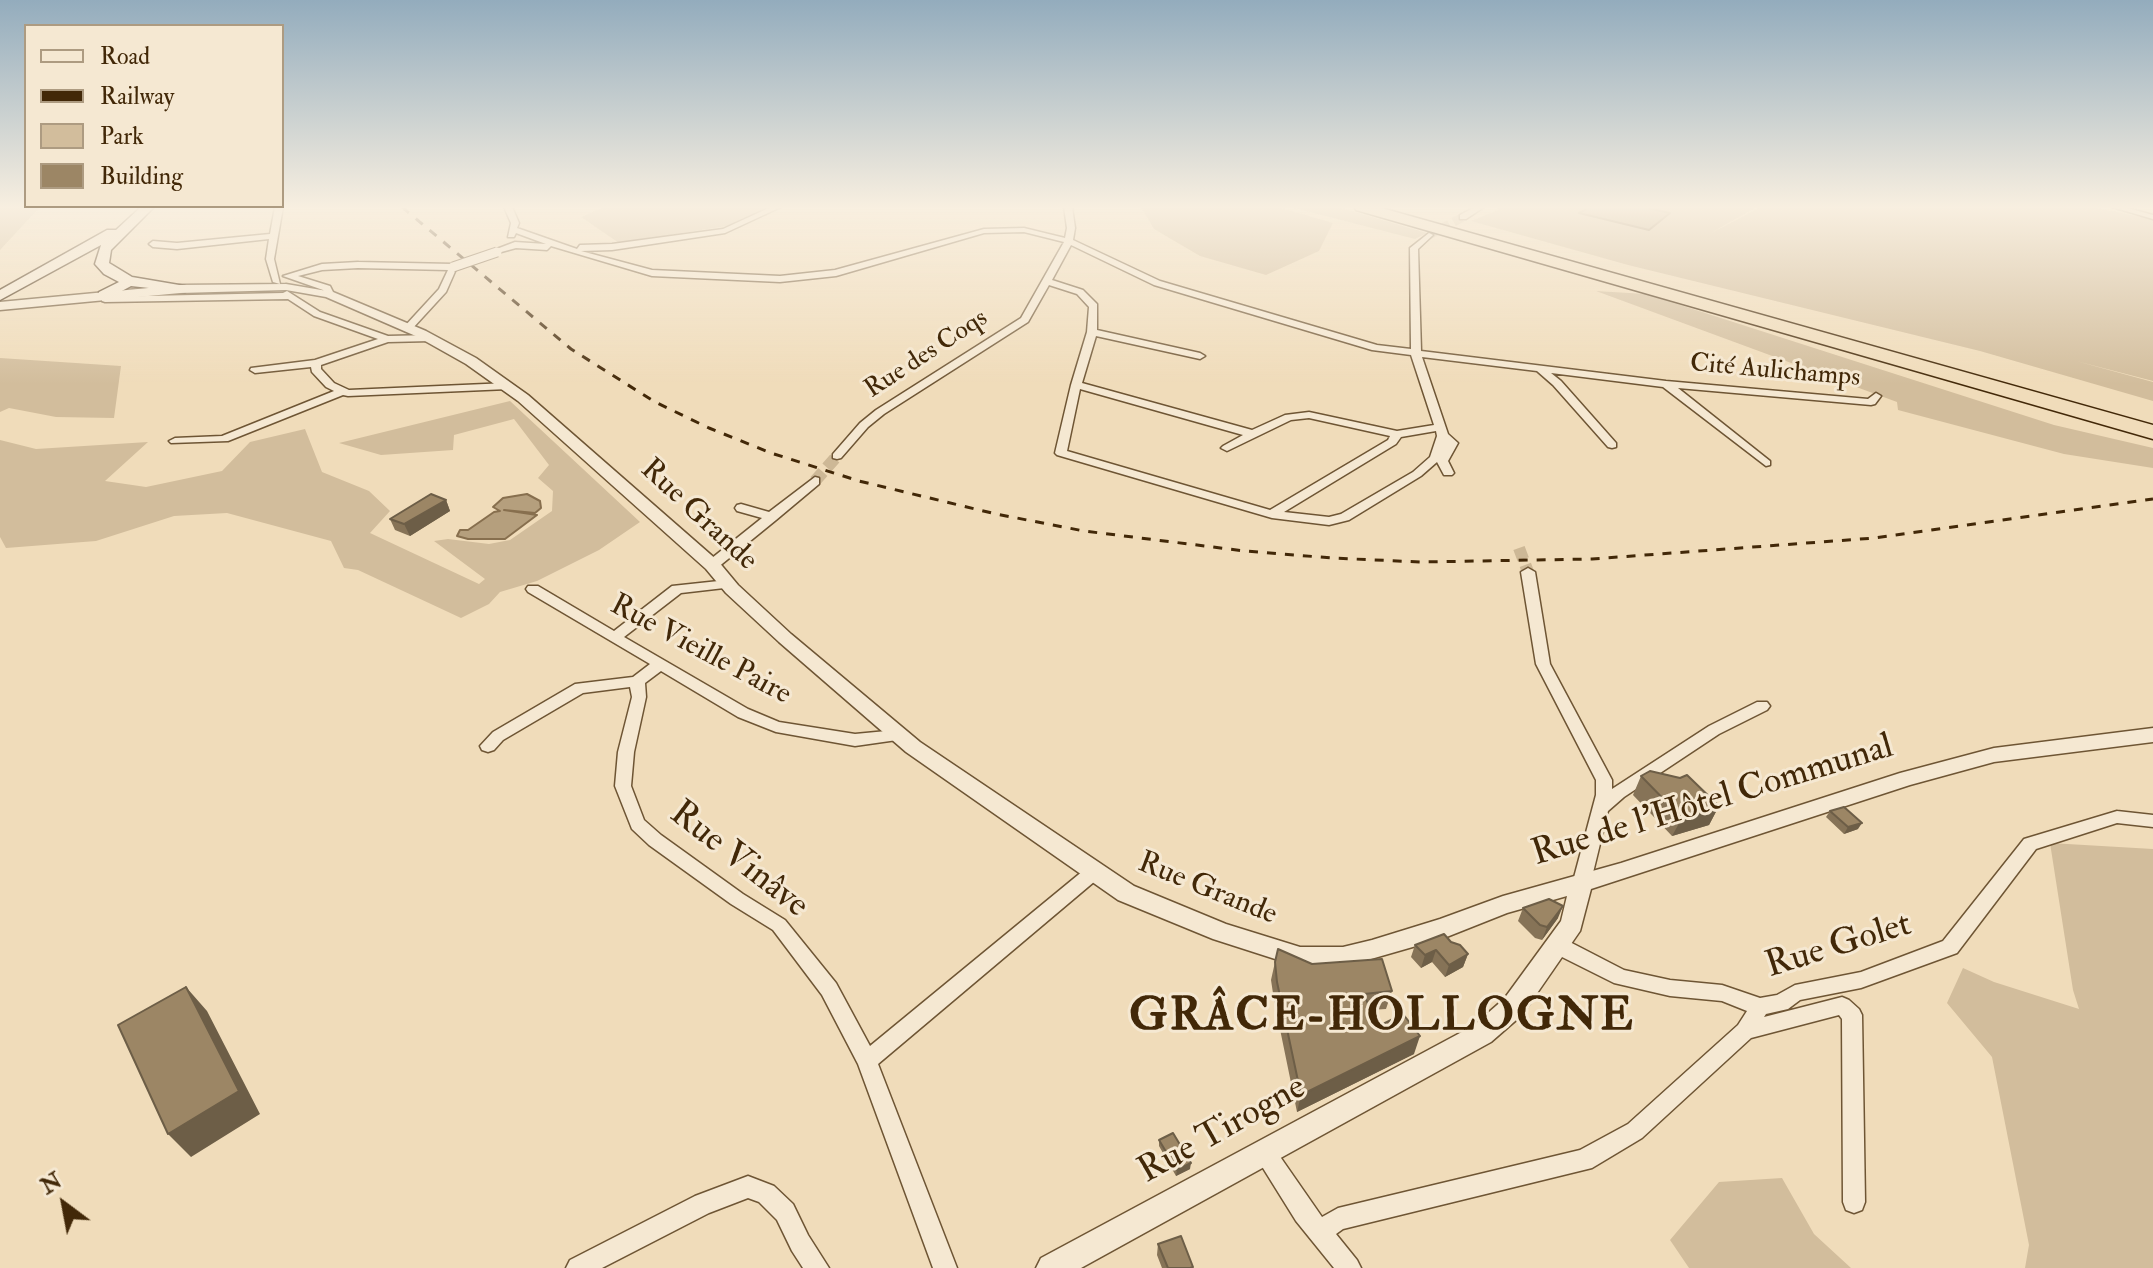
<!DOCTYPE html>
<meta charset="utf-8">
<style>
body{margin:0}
#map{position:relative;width:2153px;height:1268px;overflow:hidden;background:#f0dcba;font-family:"IM FELL Double Pica",serif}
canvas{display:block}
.legend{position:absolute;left:24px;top:24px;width:260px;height:184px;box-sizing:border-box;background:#f5e8d2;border:2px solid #ad9b81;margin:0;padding:10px 14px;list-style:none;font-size:24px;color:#422808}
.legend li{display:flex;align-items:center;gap:16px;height:40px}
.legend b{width:40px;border:2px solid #ad9b81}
.north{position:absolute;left:24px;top:1164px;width:80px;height:80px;-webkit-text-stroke:6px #f5e8d2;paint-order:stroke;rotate:328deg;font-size:22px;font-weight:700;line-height:32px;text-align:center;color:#422808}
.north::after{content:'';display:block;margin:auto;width:28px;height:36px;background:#422808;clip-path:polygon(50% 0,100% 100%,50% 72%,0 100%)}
</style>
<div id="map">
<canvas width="2153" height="1268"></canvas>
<ul class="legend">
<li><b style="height:10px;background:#f5e8d2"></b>Road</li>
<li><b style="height:10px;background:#422808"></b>Railway</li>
<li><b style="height:22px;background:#d2bd9c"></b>Park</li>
<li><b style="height:22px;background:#9c8665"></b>Building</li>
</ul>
<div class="north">N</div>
</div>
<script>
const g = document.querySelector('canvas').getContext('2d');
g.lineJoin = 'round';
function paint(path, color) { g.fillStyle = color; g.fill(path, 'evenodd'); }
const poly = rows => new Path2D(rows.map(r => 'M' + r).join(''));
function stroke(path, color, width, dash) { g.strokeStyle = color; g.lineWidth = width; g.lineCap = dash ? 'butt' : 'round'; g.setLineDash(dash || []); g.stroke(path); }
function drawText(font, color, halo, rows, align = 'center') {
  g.font = font + ' "IM FELL Double Pica",serif'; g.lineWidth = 6; g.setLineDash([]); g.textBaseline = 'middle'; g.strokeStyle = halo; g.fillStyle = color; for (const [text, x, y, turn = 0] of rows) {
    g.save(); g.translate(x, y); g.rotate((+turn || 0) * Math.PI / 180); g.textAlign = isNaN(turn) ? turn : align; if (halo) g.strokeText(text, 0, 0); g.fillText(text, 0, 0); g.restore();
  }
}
const green = poly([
 [0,207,40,207,0,250],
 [604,207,769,207,727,226,619,243,581,217],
 [1141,207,1278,207,1333,223,1319,251,1266,275,1200,256,1154,229],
 [1290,207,1338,207,1427,233,1415,239],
 [1497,207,1590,207,1580,212,1669,213,1643,207,1757,207,1711,233,1761,207,2091,207,2153,219,2153,381,2076,361,2153,382,2153,401,1980,351,1628,265,1471,221,1498,210],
 [1596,291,1646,294,2054,425,2153,448,2153,468,2064,454,1898,410,1897,402],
 [0,358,121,366,114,418,56,417,9,408,0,412],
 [510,401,640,522,599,550,537,581,500,592,489,604,461,618,358,570,344,568,331,541,227,513,174,516,96,541,6,548,0,537,0,440,36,449,148,442,105,481,146,487,222,471,250,442,305,429,322,472,369,491,390,511,370,533,479,584,485,579,434,541,448,539,489,544,510,540,552,511,553,491,538,478,549,465,514,419,454,435,453,450,381,455,339,443],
 [2050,843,2153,849,2153,1268,2025,1268,2029,1245,1992,1057,1947,1003,1963,968,1994,982,2079,1009,2073,990],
 [1782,1178,1814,1234,1851,1268,1689,1268,1670,1240,1719,1182]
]);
const water = poly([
 [1590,207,1643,207,1670,213,1649,230,1579,213,1590,207],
 [527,494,540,501,541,508,535,513,504,510,537,515,505,539,468,539,457,536,460,530,468,530,494,512,500,511,493,507,503,498,527,494]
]);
const minorTunnelFar1 = poly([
 [1429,235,1463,217]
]);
const minorTunnel = poly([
 [815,481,837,456],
 [1519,548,1528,572]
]);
const minor = poly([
 [275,207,283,207,274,259,280,284,273,282,266,259,269,239,177,249,153,247,149,244,153,241,177,243,270,234,275,207],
 [504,207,512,207,519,223,517,228,577,249,580,245,612,244,723,229,771,207,781,207,725,233,612,250,581,251,652,270,780,276,835,270,984,229,1024,228,1065,238,1067,228,1064,207,1072,207,1075,228,1073,240,1160,281,1377,345,1411,349,1410,248,1429,233,1433,235,1418,249,1421,351,1666,381,1868,399,1876,393,1881,396,1875,404,1871,405,1678,388,1770,461,1770,465,1766,466,1663,387,1551,373,1561,381,1616,443,1616,447,1612,448,1608,447,1553,385,1537,371,1422,357,1448,434,1458,443,1448,461,1454,473,1452,475,1444,475,1437,462,1421,476,1349,520,1329,525,1272,518,1057,455,1055,453,1071,385,1087,332,1089,307,1077,294,1049,285,1028,322,884,414,868,427,841,458,837,459,833,458,833,454,860,423,876,410,1021,318,1064,242,1024,232,984,233,836,276,780,282,652,276,551,246,547,250,516,248,494,254,494,250,515,242,546,244,516,233,514,237,508,237,511,223,504,207],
 [1071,245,1154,285,1372,350,1411,355,1434,425,1397,431,1309,412,1285,415,1252,430,1082,383,1096,336,1200,359,1205,356,1200,353,1097,330,1097,304,1083,290,1052,280,1071,245],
 [1080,389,1243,435,1223,446,1221,448,1227,451,1291,420,1309,418,1390,436,1388,440,1270,510,1067,451,1080,389],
 [1436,431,1437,436,1430,457,1413,472,1341,514,1329,517,1284,512,1396,444,1401,437,1436,431],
 [1475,207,1484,207,1466,219,1460,219,1460,215,1475,207],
 [2112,207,2124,207,2153,215,2153,219,2112,207],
 [358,262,453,264,457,267,446,292,412,329,409,330,404,327,439,289,448,270,358,268,322,270,298,276,330,286,334,294,329,297,326,296,323,290,283,276,322,264,358,262],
 [287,291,320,312,388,336,431,335,436,338,431,341,388,342,321,365,321,369,334,383,349,390,508,383,513,386,508,389,348,396,343,395,228,441,171,443,169,441,175,438,222,436,334,391,326,387,312,372,311,367,255,373,250,370,251,368,315,360,378,339,314,316,288,299,105,302,102,301,102,297,283,293,287,291],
 [815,477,819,478,819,484,776,520,717,568,707,568,705,565,707,562,762,518,737,511,735,508,737,505,741,504,769,512,815,477],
 [1528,568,1535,572,1550,664,1612,780,1612,789,1709,726,1757,702,1767,702,1770,706,1767,710,1719,734,1624,797,1608,811,1590,885,1587,890,1581,892,1575,890,1572,885,1596,795,1596,780,1536,664,1521,572,1528,568],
 [728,580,735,584,733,587,681,593,624,637,748,709,779,722,855,734,897,730,902,731,905,735,902,739,897,740,855,746,776,732,738,717,661,671,645,683,646,697,634,752,631,786,644,820,661,835,743,894,785,920,836,983,870,1046,1089,866,1095,864,1101,866,1104,871,1101,876,878,1064,957,1268,933,1268,858,1064,822,995,773,930,731,904,649,845,632,829,615,786,618,752,632,697,630,687,583,693,503,740,494,750,488,752,482,750,480,746,493,732,575,684,633,677,650,664,528,592,526,589,528,586,538,586,614,631,672,586,728,580],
 [2117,811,2153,815,2153,827,2117,823,2036,849,1957,953,1861,988,1800,1000,1788,1009,1766,1014,1764,1017,1842,997,1849,1000,1859,1009,1862,1015,1865,1202,1862,1210,1854,1213,1846,1210,1843,1202,1842,1019,1839,1015,1751,1038,1642,1138,1592,1168,1343,1229,1336,1234,1357,1260,1361,1268,1334,1268,1296,1221,1253,1152,1256,1145,1264,1141,1272,1145,1322,1217,1338,1208,1580,1150,1628,1124,1738,1025,1747,1011,1722,1001,1670,996,1614,983,1550,951,1548,945,1550,939,1557,937,1564,939,1624,970,1670,980,1722,985,1760,998,1777,995,1795,985,1861,972,1943,941,2024,839,2117,811],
 [748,1176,774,1186,793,1204,808,1235,829,1268,803,1268,792,1251,777,1220,759,1202,748,1198,709,1213,602,1268,566,1268,570,1260,695,1196,748,1176]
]);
const tertiary = poly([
 [286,284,333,292,426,331,476,358,528,395,718,561,738,585,791,634,920,742,1134,886,1226,924,1300,947,1343,947,1372,940,1440,919,1503,896,1621,863,1900,773,1994,748,2153,728,2153,742,1994,762,1910,785,1591,889,1580,931,1522,1015,1491,1042,1081,1268,1036,1268,1041,1258,1473,1026,1504,999,1561,921,1567,896,1507,913,1444,938,1343,967,1300,967,1213,939,1118,900,906,752,779,642,726,593,706,569,518,401,466,364,418,337,326,297,286,290,180,293,0,310,0,302,180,285,286,284]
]);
const secondary = poly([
 [141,207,154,207,111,250,109,263,132,277,185,286,185,292,131,286,109,298,99,298,99,292,119,282,104,274,95,264,101,245,0,300,0,290,107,230,116,230,141,207]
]);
const motorway = poly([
 [1354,207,1378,207,2153,425,2153,439,1356,210,1354,207]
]);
const rail = poly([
 [402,207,571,349,655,402,709,428,771,453,859,481,996,514,1084,531,1245,551,1332,558,1420,562,1592,559,1874,538,2153,499]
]);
const minorBridge = poly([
 [453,267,497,252]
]);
const wall = poly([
 [446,500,450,511,410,536,395,530,390,519],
 [1641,776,1719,806,1709,825,1672,836,1633,795],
 [1830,811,1858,829,1844,834,1826,817],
 [1523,908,1558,918,1542,940,1535,938,1518,921],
 [1415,945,1468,954,1463,967,1445,977,1432,962,1421,968,1411,957],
 [1275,962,1312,964,1392,991,1386,1009,1370,1010,1377,1027,1414,1054,1297,1112,1274,1000,1271,980],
 [1159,1140,1190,1169,1176,1176,1159,1146],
 [1158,1244,1193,1268,1162,1268,1157,1255]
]);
const shadedWall = poly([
 [446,500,450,511,410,536,404,524],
 [1719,806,1709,825,1672,836,1682,818],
 [1862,823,1858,829,1844,834,1848,827],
 [1563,906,1558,918,1542,940,1547,927],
 [1436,950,1432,962,1421,968,1425,955],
 [1468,954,1463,967,1445,977,1449,965],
 [186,987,207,1011,260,1114,191,1157,168,1134],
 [1420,1036,1414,1054,1297,1112,1301,1095],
 [1191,1163,1190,1169,1176,1176,1177,1170]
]);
const building = poly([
 [431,494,446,500,404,524,390,519,431,494],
 [1650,771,1680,778,1687,775,1719,806,1682,818,1641,776,1650,771],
 [1844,807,1862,823,1848,827,1830,811,1844,807],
 [1549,899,1563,906,1547,927,1540,925,1523,908,1549,899],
 [1444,934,1451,942,1460,945,1468,954,1449,965,1436,950,1425,955,1415,945,1444,934],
 [1278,949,1312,964,1382,959,1392,991,1364,994,1377,1027,1403,1014,1420,1036,1301,1095,1277,982,1275,962,1278,949],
 [186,987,239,1091,168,1134,118,1025,186,987],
 [1173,1133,1191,1163,1177,1170,1159,1140,1173,1133],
 [1181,1236,1193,1267,1190,1268,1168,1268,1158,1244,1181,1236]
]);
const farStreetnames = [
 ["Rue des Coqs",927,355,-33],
 ["Cité Aulichamps",1775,372,5]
];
const streetNames = [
 ["Rue Grande",698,516,43],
 ["Rue Vieille Paire",700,651,28],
 ["Rue Grande",1207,890,22]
];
const nearStreetnames = [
 ["Rue de l'Hôtel Communal",1713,802,-17],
 ["Rue Vinâve",738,861,38],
 ["Rue Golet",1839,947,-17],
 ["Rue Tirogne",1223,1131,-29]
];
const nearDistrictnames = [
 ["GRÂCE-HOLLOGNE",1382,1019]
];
paint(green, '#d2bd9c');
paint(water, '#b59f7d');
stroke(water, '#876f4e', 2);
stroke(minorTunnelFar1, '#cdb896', 9, [9, 5]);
stroke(minorTunnel, '#cdb896', 12, [12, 6]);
stroke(minor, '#6e5534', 3);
stroke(tertiary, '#6e5534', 3);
stroke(secondary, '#422808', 3);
stroke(motorway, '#422808', 3);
paint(minor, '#f5e8d2');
paint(tertiary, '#f5e8d2');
paint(secondary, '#f5e8d2');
paint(motorway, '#f0dcba');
stroke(rail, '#422808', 3, [9, 9]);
stroke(minorBridge, '#6e5534', 11, []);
stroke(minorBridge, '#f5e8d2', 9);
paint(wall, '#867357');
paint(shadedWall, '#6d5e47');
paint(building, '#9c8665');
stroke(building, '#6d5e47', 2);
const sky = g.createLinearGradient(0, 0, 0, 384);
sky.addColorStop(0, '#93acbd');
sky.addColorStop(0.54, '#f8efe0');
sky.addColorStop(1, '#f8efe000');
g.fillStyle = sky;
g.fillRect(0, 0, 2153, 384);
drawText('26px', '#422808', '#f5e8d2', farStreetnames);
drawText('30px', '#422808', '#f5e8d2', streetNames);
drawText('36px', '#422808', '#f5e8d2', nearStreetnames);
g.letterSpacing = '2px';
drawText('bold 46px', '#422808', '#f5e8d2', nearDistrictnames);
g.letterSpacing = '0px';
</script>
